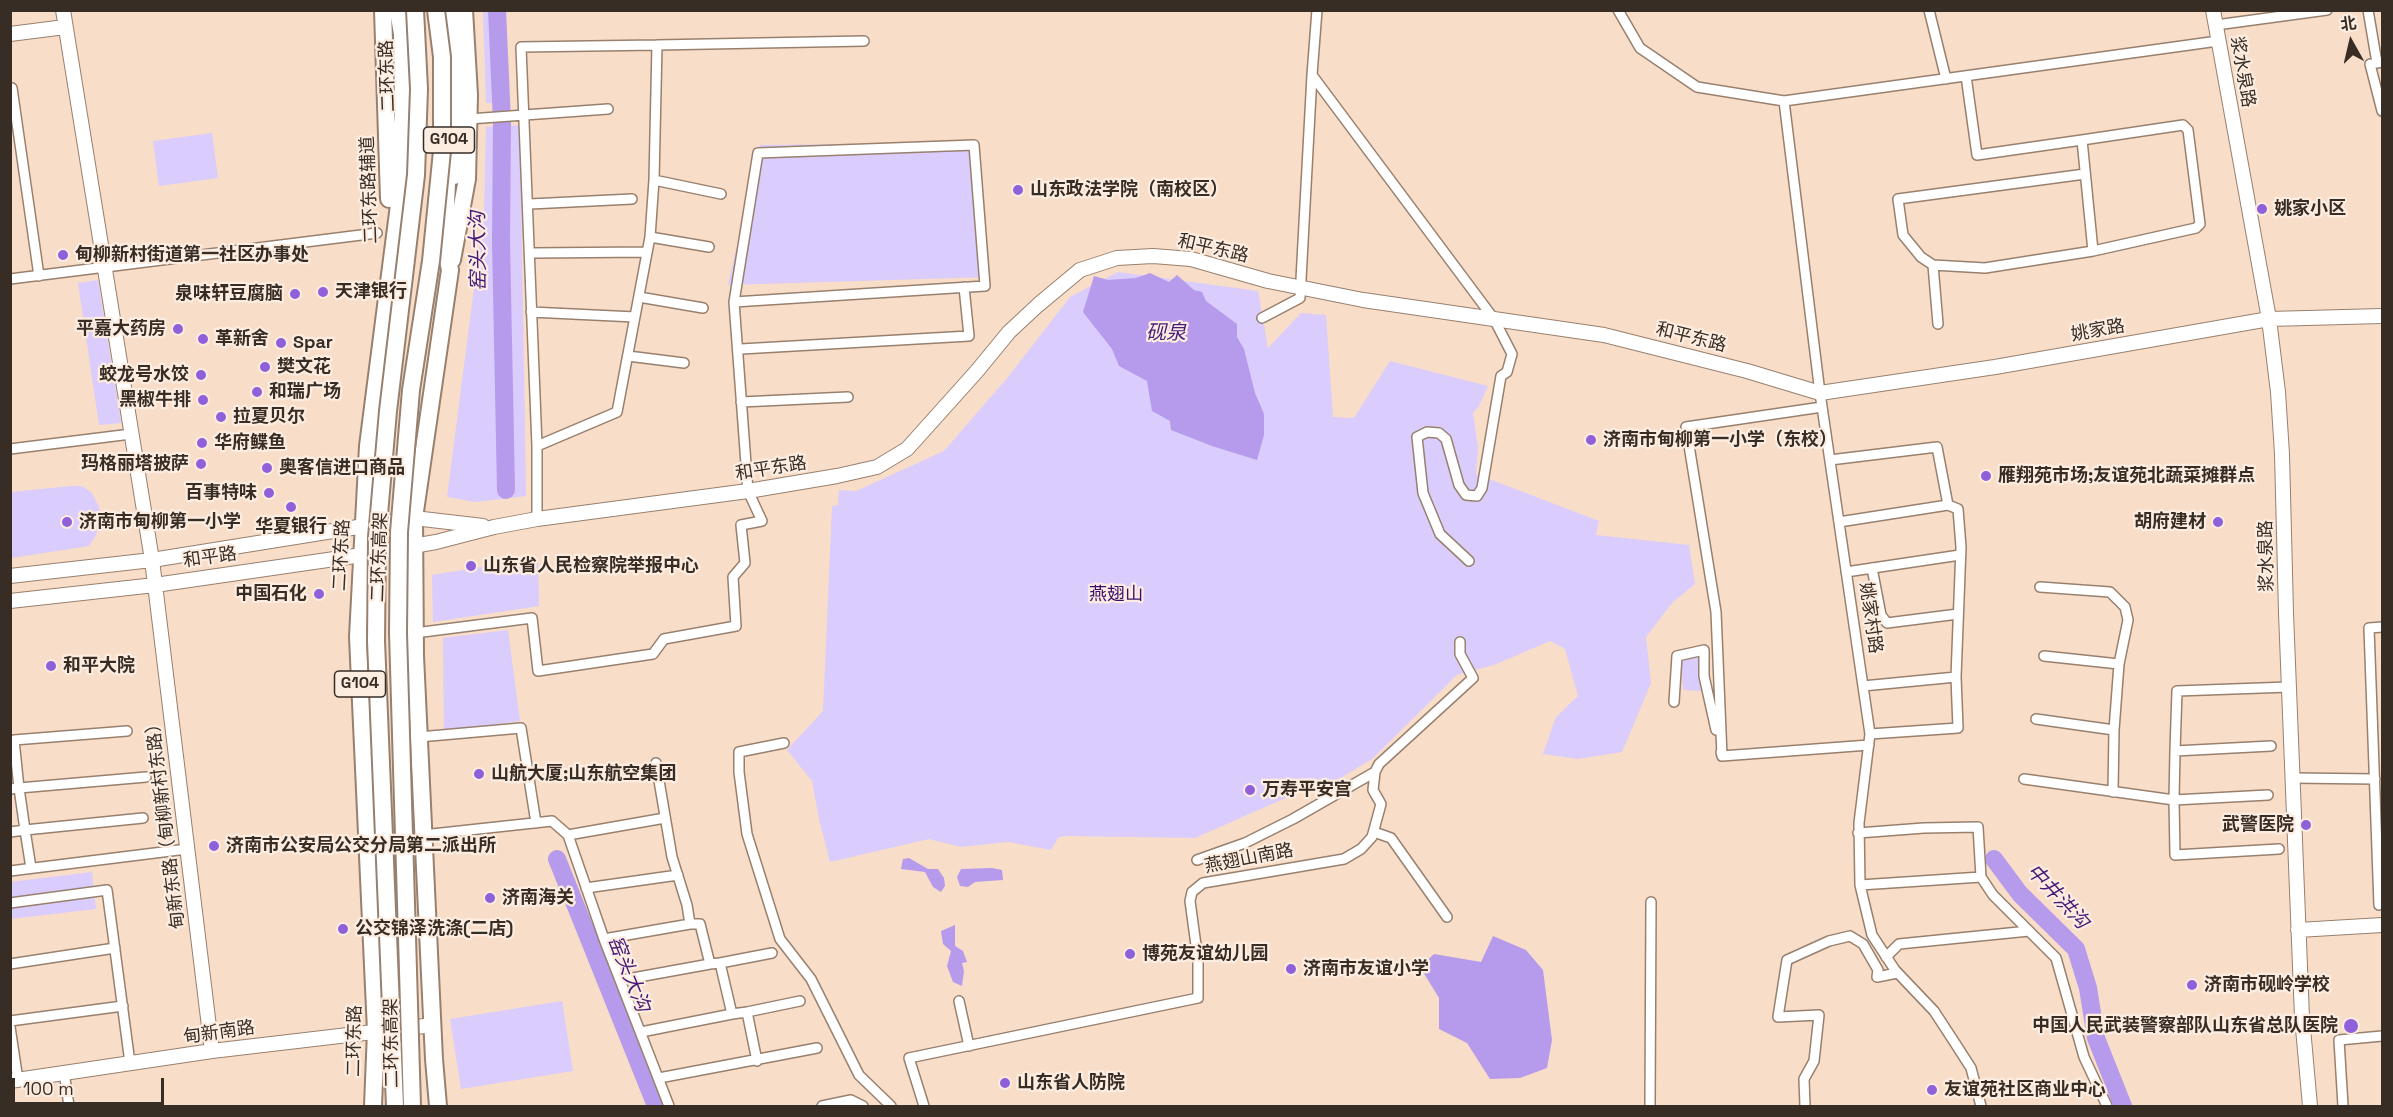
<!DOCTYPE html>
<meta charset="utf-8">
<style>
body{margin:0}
#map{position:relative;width:2393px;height:1117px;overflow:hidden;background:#f8ddc9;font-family:"Space Grotesk","Noto Sans SC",sans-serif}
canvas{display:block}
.frame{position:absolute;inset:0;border:12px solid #372d25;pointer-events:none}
.north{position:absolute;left:2321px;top:12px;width:60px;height:60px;-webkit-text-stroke:4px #fdede0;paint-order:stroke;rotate:352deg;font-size:16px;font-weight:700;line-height:24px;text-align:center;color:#372d25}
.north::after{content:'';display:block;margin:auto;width:21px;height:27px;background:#372d25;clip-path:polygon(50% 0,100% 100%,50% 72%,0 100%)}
.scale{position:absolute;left:12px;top:1078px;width:152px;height:27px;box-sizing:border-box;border:3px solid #372d25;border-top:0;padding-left:8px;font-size:18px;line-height:21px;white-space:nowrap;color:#372d25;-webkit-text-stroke:4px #fdede0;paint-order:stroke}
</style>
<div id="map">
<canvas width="2393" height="1117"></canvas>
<div class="frame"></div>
<div class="north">北</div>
<div class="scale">100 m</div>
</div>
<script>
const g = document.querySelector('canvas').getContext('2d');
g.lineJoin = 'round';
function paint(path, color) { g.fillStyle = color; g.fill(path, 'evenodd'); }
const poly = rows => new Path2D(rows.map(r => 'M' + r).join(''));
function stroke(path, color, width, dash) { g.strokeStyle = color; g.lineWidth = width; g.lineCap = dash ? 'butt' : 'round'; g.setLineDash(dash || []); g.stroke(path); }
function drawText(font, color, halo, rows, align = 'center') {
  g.font = font + ' "Space Grotesk","Noto Sans SC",sans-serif'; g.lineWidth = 4.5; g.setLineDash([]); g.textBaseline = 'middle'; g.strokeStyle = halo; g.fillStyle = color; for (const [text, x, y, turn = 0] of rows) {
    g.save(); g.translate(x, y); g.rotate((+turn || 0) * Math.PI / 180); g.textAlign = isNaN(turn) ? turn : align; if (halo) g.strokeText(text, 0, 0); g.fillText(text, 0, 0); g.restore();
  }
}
const green = poly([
 [483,11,498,11,506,104,486,103],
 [520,125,526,496,476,502,447,497,484,211,486,127],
 [212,133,218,178,159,186,153,141],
 [977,143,990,277,728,285,760,145],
 [1118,272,1258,291,1268,348,1301,313,1326,315,1333,417,1354,418,1390,361,1488,386,1479,406,1473,413,1478,447,1476,474,1599,521,1596,535,1689,545,1695,584,1672,603,1646,637,1651,683,1622,752,1578,759,1543,754,1556,717,1578,696,1565,649,1550,641,1494,665,1457,675,1372,759,1319,791,1315,785,1195,838,1068,836,1059,837,1051,850,1008,842,961,847,929,839,830,862,819,819,812,781,787,750,823,711,832,506,838,505,839,490,856,491,944,451,1008,377,1070,297],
 [98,280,121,423,99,425,78,283],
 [72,486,82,486,92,493,99,507,101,521,96,535,89,546,11,558,11,492],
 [538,558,539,606,433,622,432,575],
 [508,630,520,721,444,732,443,638],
 [1701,656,1703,691,1683,690,1681,660],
 [92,872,96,909,11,919,10,882],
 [562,1001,573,1071,461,1089,450,1019]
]);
const water = poly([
 [1150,273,1169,282,1177,275,1194,290,1202,292,1206,301,1237,324,1237,337,1244,349,1255,393,1264,414,1264,435,1257,460,1212,446,1171,430,1170,421,1152,411,1147,381,1119,366,1112,349,1083,312,1094,276,1108,280,1136,278],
 [909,858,928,869,938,869,944,878,945,886,941,892,933,887,925,872,901,869,903,859],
 [992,868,1002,870,1003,880,975,882,968,887,960,886,957,877,961,869],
 [955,925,955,946,963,951,967,962,962,963,964,971,962,986,953,982,947,966,951,951,943,944,941,931],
 [1493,936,1526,950,1543,970,1552,1040,1547,1068,1520,1078,1490,1079,1467,1043,1439,1029,1439,998,1420,967,1434,954,1481,962]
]);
const river = poly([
 [497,10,502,122,501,241,506,490],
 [557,859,656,1106],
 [1994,859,2020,894,2076,949,2088,988,2096,1038,2123,1106]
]);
const street = poly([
 [1317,10,1312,75,1494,319,1512,354,1507,372,1501,376,1482,488,1477,496,1466,495,1459,485,1446,439,1439,433,1427,432,1417,437,1423,493,1440,534,1469,561],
 [1618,10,1640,48,1697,87,1784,101,2218,41],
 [1929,10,1946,79],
 [2368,10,2377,63,2382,62],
 [2216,25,2327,10],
 [657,45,864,41],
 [2370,64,2382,111],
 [1966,76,1977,155,2082,140,2183,125,2188,130,2200,224,2196,228,2093,251,2082,140],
 [12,88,39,276],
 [1784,101,1820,393,1870,734,1859,823,1860,885,1872,935,1895,970,1934,1011,1953,1040,1971,1068,1981,1106],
 [469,119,608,109],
 [654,180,721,194],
 [530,204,632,199],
 [650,237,709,247],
 [533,253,647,252],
 [1933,265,1985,268,2093,251],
 [10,279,377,233],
 [639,297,703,308],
 [531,312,635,317],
 [1262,318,1300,298,1312,75],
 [1938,324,1933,265,1921,257,1903,235,1898,199,2085,174],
 [741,349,969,336,964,287],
 [628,356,684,363],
 [741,402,848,397],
 [10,449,131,434],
 [1830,460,1937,447,1948,505,1958,509,1961,547,1956,677,1958,728,1870,734],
 [537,519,537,446,521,47,657,45,654,180,650,237,617,412,537,446],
 [1839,522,1948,505],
 [1872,568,1881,615,1887,623,1958,614],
 [1846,572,1960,555],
 [2040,587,2110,592,2125,607,2128,620,2119,664],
 [415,633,532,618,538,671,653,654,664,639,736,626,733,577,745,563,741,525,762,521,748,491,734,302,758,153,974,145,985,286,734,302],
 [2044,656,2119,664,2114,730],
 [1863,686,1956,677],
 [1674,702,1677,656,1704,650,1704,676,1716,730],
 [2036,719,2114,730,2113,792],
 [419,737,521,728,536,823],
 [784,743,739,752,739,772,747,834,780,939,811,979,859,1075,891,1106],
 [2271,746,2175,751,2177,691,2289,687],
 [2175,751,2174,800,2268,795],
 [1721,752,1722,756,1869,745],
 [1722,756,1716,612,1686,427,1822,407],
 [656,763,672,857,687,905,690,924,700,924,710,964,720,963,732,1014,747,1012,757,1061],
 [2293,778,2375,779],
 [2024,779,2174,800,2175,855,2279,849],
 [10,789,19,788,14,740,127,731],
 [10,832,25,830,19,788,146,777],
 [1374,832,1391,838,1447,917],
 [1858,833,1924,828,1978,827,1981,877,1993,895,2056,958,2084,1057,2107,1106],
 [423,835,552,821,568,835,665,818],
 [568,835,604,939,669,1106],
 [1197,860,1245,843,1293,819,1375,772],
 [31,868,25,830,143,818],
 [10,871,187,849],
 [1860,885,1981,877],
 [586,888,678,875],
 [10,903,107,890,130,1063],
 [2379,905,2369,628,2382,627],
 [604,939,690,924],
 [1886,957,1899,944,2029,931],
 [720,963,772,953],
 [10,964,115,948],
 [622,980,710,964],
 [959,1001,969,1046],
 [747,1012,800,1001],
 [10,1021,123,1006],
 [10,1027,18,1080],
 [641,1032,732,1014],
 [64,1072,69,1106],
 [659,1078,817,1048],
 [822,1106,851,1100,863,1106],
 [924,1106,909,1058,1198,998,1198,960,1190,901,1192,892,1203,883,1344,859,1361,849,1372,837,1381,804,1373,790,1375,772,1379,764,1473,678,1460,654,1460,642],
 [1650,1106,1651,902],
 [1805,1106,1804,1079,1814,1061,1819,1015,1778,1017,1787,960,1829,941,1850,936,1863,944,1878,970,1877,977,1897,973],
 [2343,1106,2339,1040,2382,1036]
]);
const secondary = poly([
 [63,10,152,560,212,1051],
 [2213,10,2269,319,2278,392,2282,454,2286,613,2302,1017,2310,1106],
 [10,34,65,27],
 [10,576,152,560,414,518,483,526],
 [10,601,155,585,362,555,436,542,494,527,537,519,748,491,837,476,877,467,907,449,977,371,1009,332,1038,305,1080,270,1117,258,1153,256,1191,259,1268,281,1363,300,1604,335,1747,371,1820,393,1995,367,2269,319,2382,316],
 [2298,930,2382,925],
 [10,1081,212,1051,433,1025]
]);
const highway = poly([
 [383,10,389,199],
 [450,10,456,95,454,176],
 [452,260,467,179,469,95,464,10],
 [373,1106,376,1031,358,637,368,446,400,197,403,113,402,34,398,10],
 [438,1106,434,1059,415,656,414,518,450,270,444,243,448,163]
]);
const highwayBridge = poly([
 [395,1106,376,641,377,537,388,411,416,175,419,89,415,10],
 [412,1106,398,633,399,532,411,390,431,261,442,151,442,57,436,10]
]);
const markers = [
 [1018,190,6,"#8f60d9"],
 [2262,209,6,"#8f60d9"],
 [63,255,6,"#8f60d9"],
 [323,292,6,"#8f60d9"],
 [295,294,6,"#8f60d9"],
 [178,329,6,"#8f60d9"],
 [203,339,6,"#8f60d9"],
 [281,343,6,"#8f60d9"],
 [265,367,6,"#8f60d9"],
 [201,375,6,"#8f60d9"],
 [257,392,6,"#8f60d9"],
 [203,400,6,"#8f60d9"],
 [221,417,6,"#8f60d9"],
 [1591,440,6,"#8f60d9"],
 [202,443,6,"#8f60d9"],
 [201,464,6,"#8f60d9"],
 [267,468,6,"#8f60d9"],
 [1986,476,6,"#8f60d9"],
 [269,493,6,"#8f60d9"],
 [291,507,6,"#8f60d9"],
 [67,522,6,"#8f60d9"],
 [2218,522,6,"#8f60d9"],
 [471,566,6,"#8f60d9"],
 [319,594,6,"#8f60d9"],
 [51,666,6,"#8f60d9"],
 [479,774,6,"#8f60d9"],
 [1250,790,6,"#8f60d9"],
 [2306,825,6,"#8f60d9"],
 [214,846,6,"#8f60d9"],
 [490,898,6,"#8f60d9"],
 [343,929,6,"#8f60d9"],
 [1130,954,6,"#8f60d9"],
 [1291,969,6,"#8f60d9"],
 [2192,985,6,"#8f60d9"],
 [2351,1026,8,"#8f60d9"],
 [1005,1083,6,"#8f60d9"],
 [1932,1090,6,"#8f60d9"]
];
const shields = [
 [449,140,51],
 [360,684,51]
];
const shieldNames = [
 ["G104",449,140],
 ["G104",360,684]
];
const streetNames = [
 ["浆水泉路",2242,72,80],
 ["二环东路",388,76,-92],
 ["二环东路辅道",370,190,-92],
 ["和平东路",1213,249,13],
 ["姚家路",2098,331,-10],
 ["和平东路",1691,338,14],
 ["和平东路",771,469,-9],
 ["二环东路",342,555,-87],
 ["浆水泉路",2267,556,-91],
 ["二环东高架",380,557,-88],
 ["和平路",210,558,-8],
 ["姚家村路",1870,618,82],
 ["甸新东路（甸柳新村东路）",166,822,-97],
 ["燕翅山南路",1249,859,-11],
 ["甸新南路",219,1033,-8],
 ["二环东路",355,1041,-89],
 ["二环东高架",392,1043,-91]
];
const poiNames = [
 ["山东政法学院（南校区）",1030,190],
 ["姚家小区",2274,209],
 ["甸柳新村街道第一社区办事处",75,255],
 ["天津银行",335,292],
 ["泉味轩豆腐脑",283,294,"right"],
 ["平嘉大药房",166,329,"right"],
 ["革新舍",215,339],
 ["Spar",293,343],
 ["樊文花",277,367],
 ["蛟龙号水饺",189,375,"right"],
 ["和瑞广场",269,392],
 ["黑椒牛排",191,400,"right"],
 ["拉夏贝尔",233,417],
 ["济南市甸柳第一小学（东校）",1603,440],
 ["华府鲽鱼",214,443],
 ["玛格丽塔披萨",189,464,"right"],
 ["奥客信进口商品",279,468],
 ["雁翔苑市场;友谊苑北蔬菜摊群点",1998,476],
 ["百事特味",257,493,"right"],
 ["济南市甸柳第一小学",79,522],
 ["胡府建材",2206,522,"right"],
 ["华夏银行",291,527,"center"],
 ["山东省人民检察院举报中心",483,566],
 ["中国石化",307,594,"right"],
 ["和平大院",63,666],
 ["山航大厦;山东航空集团",491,774],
 ["万寿平安宫",1262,790],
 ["武警医院",2294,825,"right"],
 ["济南市公安局公交分局第二派出所",226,846],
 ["济南海关",502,898],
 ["公交锦泽洗涤(二店)",355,929],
 ["博苑友谊幼儿园",1142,954],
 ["济南市友谊小学",1303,969],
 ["济南市砚岭学校",2204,985],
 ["中国人民武装警察部队山东省总队医院",2338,1026,"right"],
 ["山东省人防院",1017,1083],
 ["友谊苑社区商业中心",1944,1090]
];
const parkNames = [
 ["燕翅山",1116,595]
];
const waterNames = [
 ["窑头大沟",479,251,-91],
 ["砚泉",1166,334],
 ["中井洪沟",2057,897,47],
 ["窑头大沟",628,974,68]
];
paint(green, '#daccfd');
paint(water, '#b69bec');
stroke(river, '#b69bec', 18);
stroke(street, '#98806e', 12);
stroke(secondary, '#98806e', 16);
stroke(highway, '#98806e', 20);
stroke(street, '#fff', 9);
stroke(secondary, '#fff', 14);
stroke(highway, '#fff', 16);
stroke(highwayBridge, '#98806e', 20, []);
stroke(highwayBridge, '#fff', 16);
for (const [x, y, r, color] of markers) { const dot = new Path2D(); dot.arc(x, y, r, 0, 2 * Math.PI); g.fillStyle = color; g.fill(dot); stroke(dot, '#fdede0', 2); }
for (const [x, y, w] of shields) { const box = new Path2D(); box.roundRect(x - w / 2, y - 13, w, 26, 4.5); g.fillStyle = '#fdede0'; g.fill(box); stroke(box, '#372d25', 1.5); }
drawText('bold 16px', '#372d25', null, shieldNames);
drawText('18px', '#372d25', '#fdede0', streetNames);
drawText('bold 18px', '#372d25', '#fdede0', poiNames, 'left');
drawText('18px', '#3c0d6d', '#fdede0', parkNames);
drawText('italic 20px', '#461b79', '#fdede0', waterNames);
</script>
